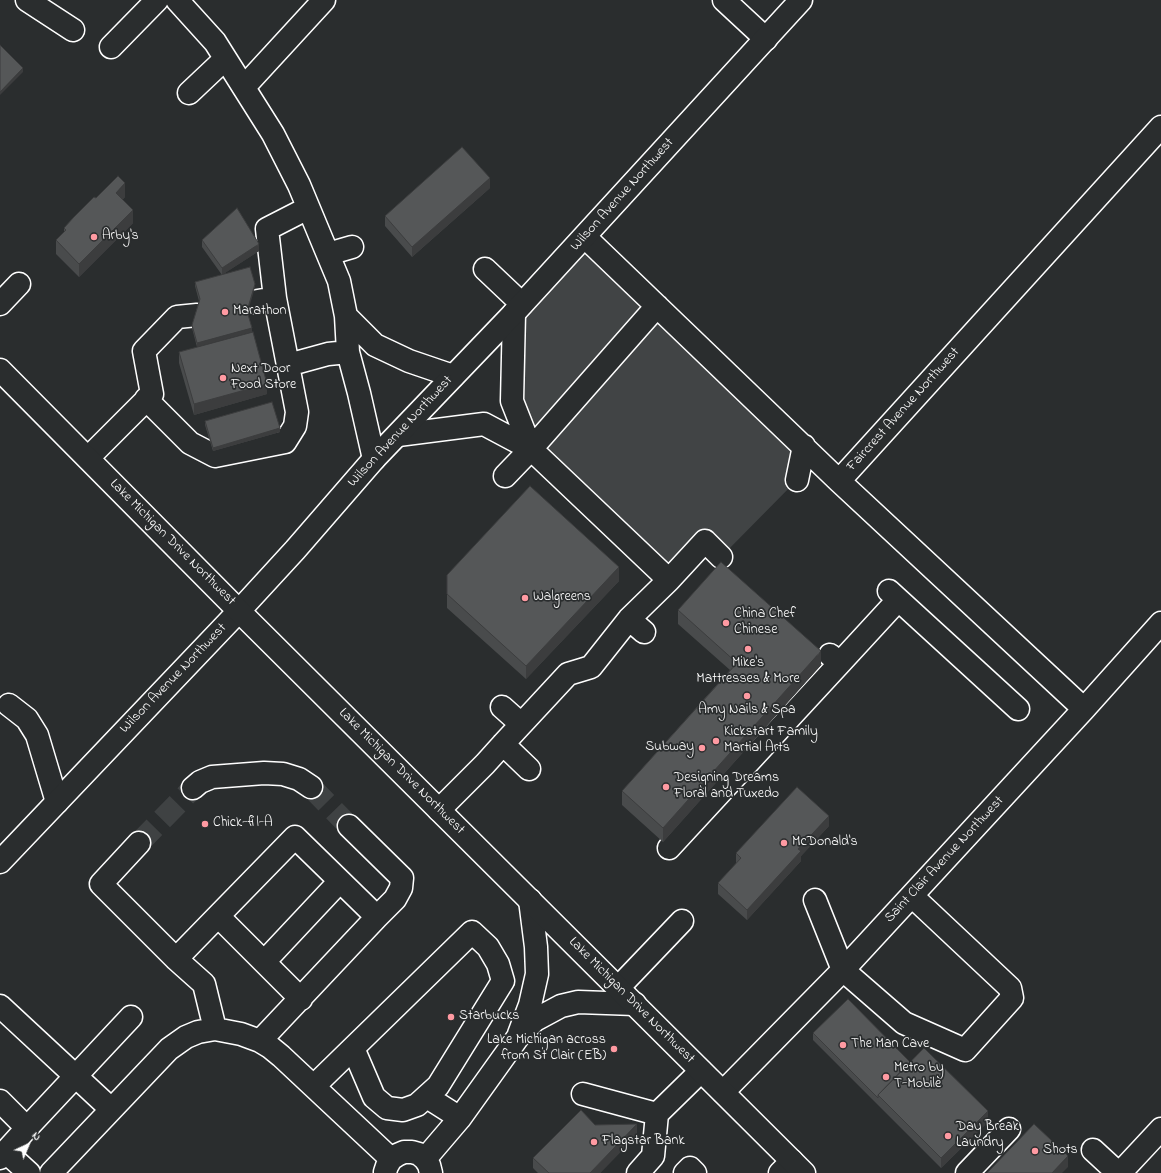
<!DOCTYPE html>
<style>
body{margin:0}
#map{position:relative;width:1161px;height:1173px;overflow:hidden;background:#2a2d2e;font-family:"Indie Flower",sans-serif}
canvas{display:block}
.north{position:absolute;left:8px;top:1125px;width:40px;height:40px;-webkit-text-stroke:3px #2a2d2e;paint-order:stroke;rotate:44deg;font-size:11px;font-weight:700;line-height:16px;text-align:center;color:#fff}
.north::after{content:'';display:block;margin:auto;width:14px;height:18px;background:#fff;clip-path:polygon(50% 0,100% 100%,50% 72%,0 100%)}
</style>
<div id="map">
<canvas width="1161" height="1173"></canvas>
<div class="north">N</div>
</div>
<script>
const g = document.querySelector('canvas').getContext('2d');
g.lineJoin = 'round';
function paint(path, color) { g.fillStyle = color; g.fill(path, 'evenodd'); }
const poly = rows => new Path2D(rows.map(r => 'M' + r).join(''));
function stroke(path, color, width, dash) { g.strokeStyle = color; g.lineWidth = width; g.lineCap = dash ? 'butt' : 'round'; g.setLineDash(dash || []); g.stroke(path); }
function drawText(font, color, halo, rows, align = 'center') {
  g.font = font + ' "Indie Flower",sans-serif'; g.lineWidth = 3.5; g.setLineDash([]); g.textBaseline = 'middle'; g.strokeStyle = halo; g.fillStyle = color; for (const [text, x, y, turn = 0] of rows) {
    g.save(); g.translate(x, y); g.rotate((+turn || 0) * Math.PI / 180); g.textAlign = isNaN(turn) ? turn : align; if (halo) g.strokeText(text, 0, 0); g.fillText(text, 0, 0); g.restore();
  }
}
const green = poly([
 [585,237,804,446,797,480,721,557,704,541,669,580,531,449,512,401,514,313]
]);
const minorTunnel = poly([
 [311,787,349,826],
 [139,843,193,788]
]);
const minor = poly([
 [27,0,73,30],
 [177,0,215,42,273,134,299,185,339,281,346,316,348,352,359,393,374,459],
 [724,0,766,39],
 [111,47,157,0],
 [244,87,324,0],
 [189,93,225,59],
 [585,237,839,481,1084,709],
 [328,254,352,247],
 [485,269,522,304],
 [252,302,275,298,267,229,308,208],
 [0,304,19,284],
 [346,316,375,345,409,361,453,376],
 [288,365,328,354,348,352],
 [146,399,190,443,215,456,285,442,295,426,297,412,275,298],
 [398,435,484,424,531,449,512,401,514,313],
 [88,458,152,394,144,351,177,317,197,315],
 [505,476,531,449,657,306],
 [797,480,804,446],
 [839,481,1161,127],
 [669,580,705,541,721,557],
 [889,591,1018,709],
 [629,619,644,632],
 [840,663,898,600],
 [9,705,27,719,37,735,57,802],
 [502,707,521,724],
 [503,744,529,769],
 [193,788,200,782,212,777,264,773,283,774,299,779,311,787],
 [439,810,485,764,503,744,568,674,591,667,629,619,669,580,531,449],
 [349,826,402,878,401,888,395,899,377,917],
 [139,843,101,884,176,959,204,984,215,1029],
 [669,848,840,663,830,655],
 [815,900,843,970,904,1023,965,1050,1012,998,1010,988,912,896],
 [218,916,301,999],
 [176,959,295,837,377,917,260,1041],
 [264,962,340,881],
 [618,988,682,921],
 [0,1006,111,1109],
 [519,1034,530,1005,537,974,536,947,530,900],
 [314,1086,353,1048,472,932,488,947,498,964,503,981,438,1086,417,1105,403,1110,387,1108,374,1097,353,1048],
 [723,1092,843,970,1084,709,1161,623],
 [583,1094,657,1114,701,1071],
 [427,1097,460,1118],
 [0,1101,27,1128,131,1017],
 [1093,1150,1118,1173],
 [6,1152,29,1173],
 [0,1158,27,1128],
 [425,1159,460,1118,518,1037,535,1020,561,1006,578,1002,635,1004],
 [385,1172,387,1166,391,1159,397,1155,404,1152,412,1152,419,1154,425,1159,429,1165,431,1173],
 [51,1173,169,1049,186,1037,198,1032,215,1029,241,1034,260,1041,270,1047,281,1056,391,1159],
 [638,1173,653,1156,657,1114],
 [685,1173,690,1168,695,1173],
 [780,1173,792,1161],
 [967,1173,1009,1129],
 [1120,1173,1161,1129]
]);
const major = poly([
 [0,862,239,611,295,550,374,459,514,313,801,0]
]);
const highway = poly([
 [0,370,239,611,804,1173]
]);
const wall = poly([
 [490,188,412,257,385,226,385,216],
 [125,197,122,200,133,223,79,277,56,254,56,240,64,232,64,228,96,198],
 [202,240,259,251,223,274,255,287,197,347,192,328,192,325,199,301,195,286,195,282,222,275,202,247],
 [179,352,267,394,194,415,179,363],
 [205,421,280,432,213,451,205,425],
 [447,575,619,581,526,679,447,608],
 [678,610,821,665,663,842,622,805,622,791,730,670,678,624],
 [829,826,801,856,801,861,747,920,718,894,718,883,736,864,736,853],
 [813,1033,910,1062,988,1122,941,1168,813,1040],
 [595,1125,637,1135,600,1173,538,1173,533,1168,533,1158]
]);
const shadedWall = poly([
 [23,68,23,72,0,95,0,92],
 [490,178,490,188,412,257,412,247],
 [125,183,125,197,116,206,116,193],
 [133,210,133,223,79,277,79,264],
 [259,244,259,251,222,275,222,268],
 [255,284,255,287,247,315,247,311],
 [252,328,252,332,197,347,197,343],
 [267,384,267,394,194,415,194,404],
 [280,428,280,432,213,451,213,448],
 [619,567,619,581,526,679,526,666],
 [821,651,821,665,663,842,663,828],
 [829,816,829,826,801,856,801,861,747,920,747,910,798,849],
 [988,1111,988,1122,941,1168,941,1158],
 [637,1124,637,1135,600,1173,590,1173],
 [1068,1156,1068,1167,1062,1173,1052,1173]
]);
const building = poly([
 [0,45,23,68,0,92,0,45],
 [462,147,490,178,412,247,385,216,462,147],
 [118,176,125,183,116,193,133,210,79,264,56,240,66,230,64,228,73,218,94,197,96,198,118,176],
 [237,208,259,244,222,268,202,240,237,208],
 [250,267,255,284,247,311,252,328,197,343,192,325,200,299,195,282,250,267],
 [253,332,267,384,194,404,179,352,253,332],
 [272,402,280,428,213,448,205,421,272,402],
 [530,486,619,567,526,666,447,594,447,575,530,486],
 [721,562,821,651,663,828,622,791,737,663,678,610,721,562],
 [797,787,829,816,798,849,801,851,747,910,718,883,741,858,736,853,797,787],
 [848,999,910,1062,878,1095,878,1098,813,1033,848,999],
 [924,1048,988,1111,941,1158,878,1095,924,1048],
 [581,1110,595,1125,637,1124,590,1173,549,1173,533,1158,581,1110],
 [1034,1124,1068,1156,1052,1173,987,1173,1034,1124]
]);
const markers = [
 [94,237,4,"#ff9aa2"],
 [225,312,4,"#ff9aa2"],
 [223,378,4,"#ff9aa2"],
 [525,598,4,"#ff9aa2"],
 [726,623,4,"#ff9aa2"],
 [748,649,4,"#ff9aa2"],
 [747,696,4,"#ff9aa2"],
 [716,741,4,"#ff9aa2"],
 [702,748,4,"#ff9aa2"],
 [666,787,4,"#ff9aa2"],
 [205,824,4,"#ff9aa2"],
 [784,843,4,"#ff9aa2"],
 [451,1017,4,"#ff9aa2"],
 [843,1045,4,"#ff9aa2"],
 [614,1049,4,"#ff9aa2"],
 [886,1077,4,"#ff9aa2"],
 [948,1136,4,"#ff9aa2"],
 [594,1142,4,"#ff9aa2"],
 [1035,1151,4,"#ff9aa2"]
];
const streetNames = [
 ["Wilson Avenue Northwest",623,195,-48],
 ["Faircrest Avenue Northwest",904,410,-48],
 ["Wilson Avenue Northwest",401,432,-47],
 ["Lake Michigan Drive Northwest",172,543,45],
 ["Wilson Avenue Northwest",174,679,-46],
 ["Lake Michigan Drive Northwest",401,772,45],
 ["Saint Clair Avenue Northwest",945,860,-47],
 ["Lake Michigan Drive Northwest",631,1001,45]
];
const poiNames = [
 ["Arby's",102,237],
 ["Marathon",233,312],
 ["Next Door",231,370],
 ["Food Store",231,386],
 ["Walgreens",533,598],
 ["China Chef",734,615],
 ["Chinese",734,631],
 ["Mike's",748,664,"center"],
 ["Mattresses & More",748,680,"center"],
 ["Amy Nails & Spa",747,711,"center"],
 ["Kickstart Family",724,733],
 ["Martial Arts",724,749],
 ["Subway",694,748,"right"],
 ["Designing Dreams",674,779],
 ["Floral and Tuxedo",674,795],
 ["Chick-fil-A",213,824],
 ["McDonald's",792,843],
 ["Starbucks",459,1017],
 ["Lake Michigan across",606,1041,"right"],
 ["from St Clair (EB)",606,1057,"right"],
 ["The Man Cave",851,1045],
 ["Metro by",894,1069],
 ["T-Mobile",894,1085],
 ["Day Break",956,1128],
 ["Laundry",956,1144],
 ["Flagstar Bank",602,1142],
 ["Shots",1043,1151]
];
paint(green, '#414445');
stroke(minorTunnel, '#3f4243', 22, [22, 11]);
stroke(minor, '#fff', 25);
stroke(major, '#fff', 25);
stroke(highway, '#fff', 25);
stroke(minor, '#2a2d2e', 22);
stroke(major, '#2a2d2e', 22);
stroke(highway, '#2a2d2e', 22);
paint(wall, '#494b4c');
paint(shadedWall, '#3c3d3e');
paint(building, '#555758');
stroke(building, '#3c3d3e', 1);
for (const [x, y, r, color] of markers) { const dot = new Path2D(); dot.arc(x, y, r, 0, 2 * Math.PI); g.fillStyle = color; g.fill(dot); stroke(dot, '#2a2d2e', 1.5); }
drawText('14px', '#fff', '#2a2d2e', streetNames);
drawText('14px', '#fff', '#2a2d2e', poiNames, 'left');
</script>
